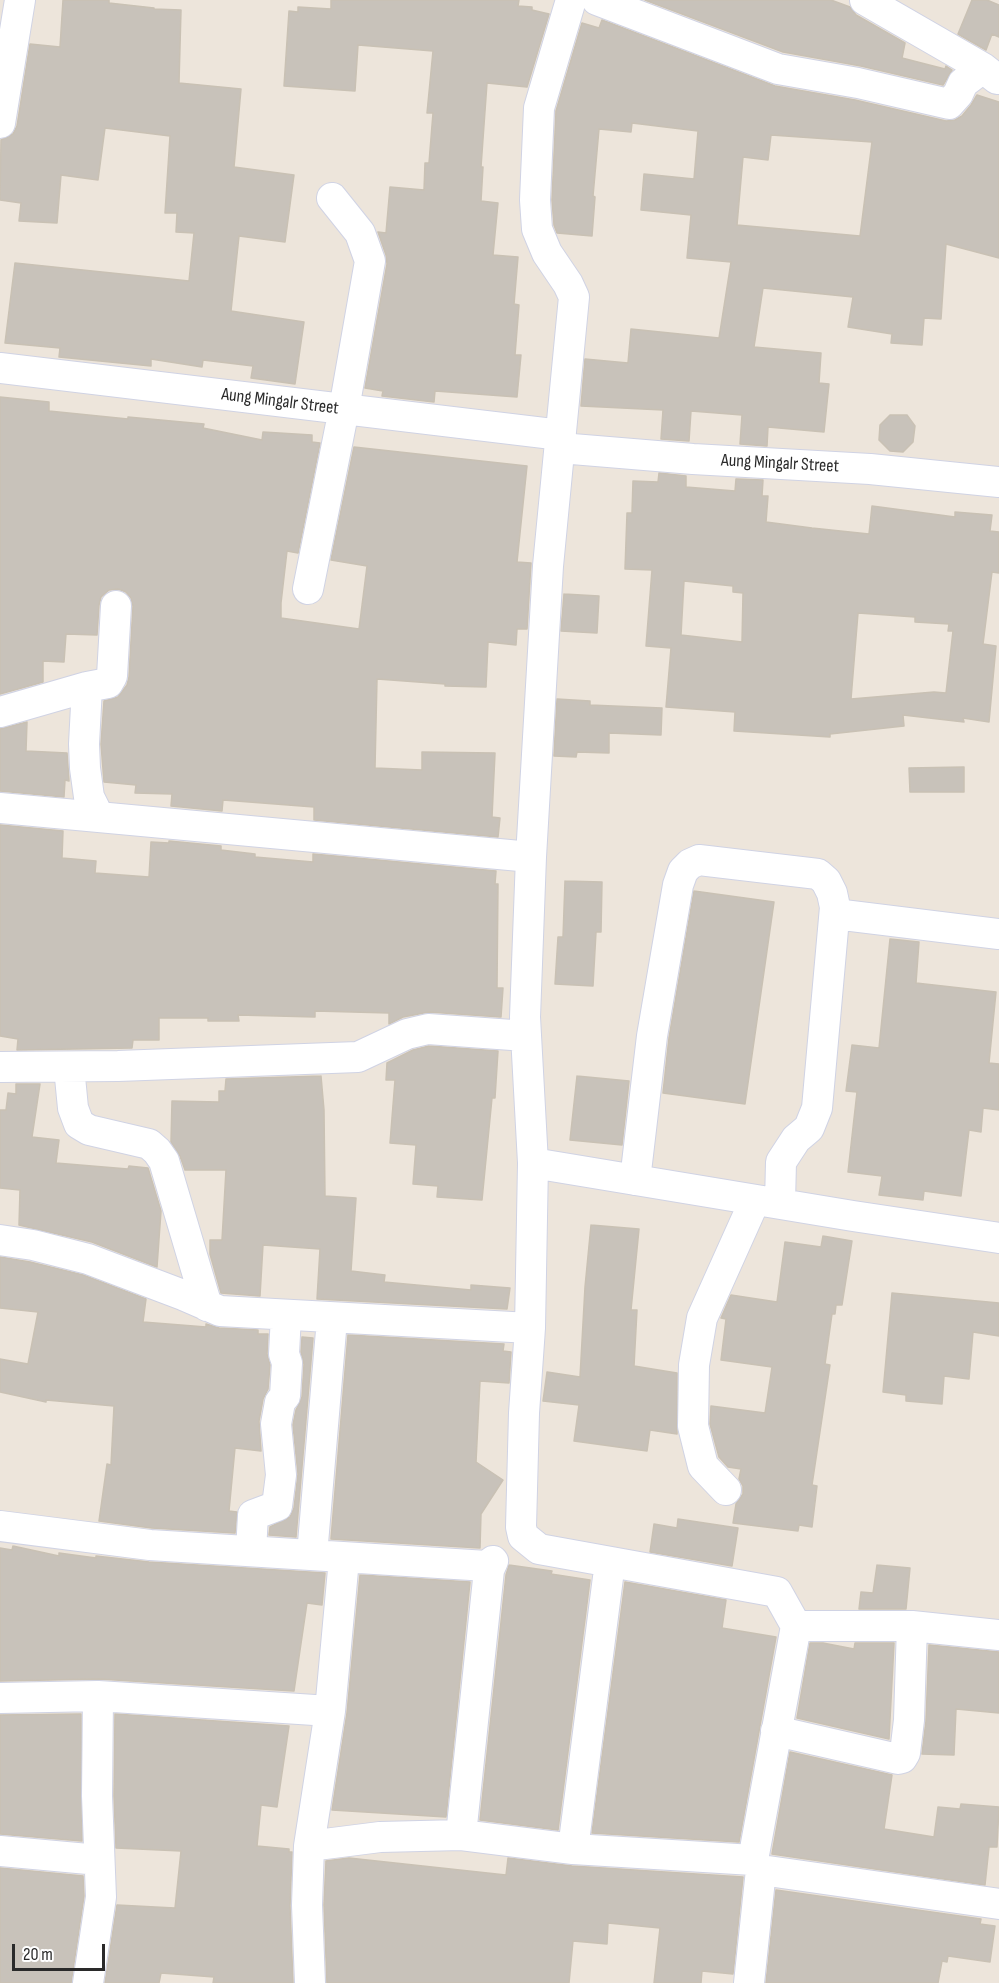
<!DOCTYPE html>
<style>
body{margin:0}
#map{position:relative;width:999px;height:1983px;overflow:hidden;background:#ede5db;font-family:"Sofia Sans Condensed",sans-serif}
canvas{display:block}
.scale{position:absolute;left:12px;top:1944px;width:93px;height:27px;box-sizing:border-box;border:3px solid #2a2a2a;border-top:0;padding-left:8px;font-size:18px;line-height:21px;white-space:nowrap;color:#2a2a2a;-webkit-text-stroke:4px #fff;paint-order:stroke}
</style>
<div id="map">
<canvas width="999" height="1983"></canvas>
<div class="scale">20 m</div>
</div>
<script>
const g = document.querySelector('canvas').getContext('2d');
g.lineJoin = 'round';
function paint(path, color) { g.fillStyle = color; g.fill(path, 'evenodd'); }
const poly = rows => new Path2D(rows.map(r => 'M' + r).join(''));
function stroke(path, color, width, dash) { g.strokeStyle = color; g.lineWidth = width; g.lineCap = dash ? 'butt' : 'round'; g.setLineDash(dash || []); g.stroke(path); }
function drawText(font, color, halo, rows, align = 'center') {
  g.font = font + ' "Sofia Sans Condensed",sans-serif'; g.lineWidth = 6; g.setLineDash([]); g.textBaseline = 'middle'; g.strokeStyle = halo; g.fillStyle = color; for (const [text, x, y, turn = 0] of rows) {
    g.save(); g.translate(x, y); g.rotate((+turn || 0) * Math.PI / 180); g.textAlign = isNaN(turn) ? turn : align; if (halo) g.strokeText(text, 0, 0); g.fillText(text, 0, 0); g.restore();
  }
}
const building = poly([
 [63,0,109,0,109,3,154,8,154,9,181,10,179,83,241,89,234,167,294,175,285,242,239,236,231,311,304,322,295,384,251,378,253,366,203,360,202,367,151,359,151,366,59,357,60,348,5,343,15,263,189,281,194,233,176,232,177,213,165,213,170,136,105,128,98,180,61,175,57,223,19,221,21,203,0,200,1,140,13,134,17,126,30,44,60,47,63,0],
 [331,0,519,0,518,6,532,7,532,10,549,14,527,87,487,83,481,167,483,167,481,201,498,203,493,255,518,257,514,304,519,305,515,355,521,355,517,397,435,391,434,402,382,396,383,391,365,388,387,264,386,255,378,232,386,233,390,187,424,190,425,163,429,163,433,113,427,113,433,51,358,45,355,91,284,86,289,11,298,12,298,7,331,9,331,0],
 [645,0,831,0,850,7,856,15,905,43,902,58,945,69,946,66,952,70,943,85,861,66,783,52,645,0],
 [972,0,987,0,999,5,999,37,992,34,986,50,958,34,972,0],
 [602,20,775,86,855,100,946,121,955,120,962,116,971,105,977,95,999,102,999,258,946,244,941,319,924,318,922,345,891,343,892,334,848,327,853,297,763,288,754,347,821,353,819,383,829,384,824,432,768,427,767,446,740,444,742,415,691,411,689,441,661,439,663,410,581,406,585,359,628,363,631,329,719,338,731,262,687,258,691,215,641,210,644,174,694,179,698,131,632,123,631,132,599,129,593,196,595,197,592,236,557,233,554,225,552,200,556,111,582,23,599,28,602,20],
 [771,135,872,142,860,236,737,225,743,157,768,160,771,135],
 [0,397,49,402,49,411,128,419,128,417,204,424,203,428,262,440,263,432,312,435,312,442,320,443,298,553,287,551,281,603,281,618,359,629,367,566,331,560,354,447,527,466,517,562,531,563,527,629,517,629,516,645,488,642,486,687,445,686,445,684,377,679,375,768,422,770,422,752,495,753,492,817,500,818,498,837,314,820,314,807,223,800,222,811,171,806,172,794,135,793,136,785,104,782,101,744,104,701,118,697,127,685,129,677,133,606,131,598,126,592,118,589,109,590,101,597,99,605,97,635,66,634,64,662,43,661,43,682,0,694,0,397],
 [890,415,907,415,915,426,913,442,903,452,890,451,879,440,880,425,890,415],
 [659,473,686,476,686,487,735,491,736,479,763,480,762,496,768,496,766,522,812,528,869,534,872,506,955,517,955,512,992,515,990,531,999,532,999,573,992,572,983,644,996,646,989,722,963,718,964,722,903,715,904,726,830,734,830,737,734,731,735,712,666,707,671,648,646,646,652,570,625,569,627,513,632,513,633,481,658,482,659,473],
 [684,581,733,586,733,592,743,593,742,642,681,635,684,581],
 [858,613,915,617,915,622,949,624,948,631,953,631,946,693,934,692,851,699,858,613],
 [564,594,599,596,597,633,561,631,564,594],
 [557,699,590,701,590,705,662,708,661,735,609,733,609,753,577,752,576,757,554,756,557,699],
 [27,722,26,751,67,753,69,781,65,780,64,797,0,791,0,729,27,722],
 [964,767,964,792,910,792,909,768,964,767],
 [0,825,63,831,62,858,96,861,95,873,149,877,151,842,169,843,169,841,221,846,221,850,255,854,255,857,313,862,313,854,496,871,495,884,498,884,497,988,503,988,501,1017,429,1012,403,1017,389,1024,389,1013,315,1011,315,1017,238,1015,239,1021,208,1021,208,1018,159,1018,159,1040,133,1040,132,1048,17,1050,18,1039,0,1036,0,825],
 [565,881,602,882,601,932,596,932,593,986,555,984,558,937,563,937,565,881],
 [694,891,774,902,745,1104,663,1093,669,1038,694,891],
 [890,939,919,942,916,983,996,992,989,1063,999,1064,999,1110,983,1108,981,1132,969,1130,961,1196,924,1191,923,1200,879,1195,882,1176,848,1172,857,1092,846,1091,852,1045,879,1048,890,939],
 [429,1046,498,1051,495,1098,492,1098,482,1200,437,1197,438,1186,413,1184,416,1145,390,1143,395,1080,386,1080,387,1063,413,1050,429,1046],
 [321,1076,324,1110,325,1196,356,1198,351,1271,385,1275,384,1282,471,1290,471,1285,510,1288,507,1309,317,1299,320,1249,263,1245,260,1296,221,1293,210,1254,210,1240,222,1240,226,1170,185,1170,180,1156,171,1142,172,1101,219,1102,219,1091,225,1091,226,1079,321,1076],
 [577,1076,629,1081,622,1145,570,1140,577,1076],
 [16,1084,40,1084,32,1137,59,1140,56,1163,128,1169,129,1166,148,1168,161,1211,157,1267,92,1242,19,1225,20,1190,0,1188,0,1110,6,1110,8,1093,16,1094,16,1084],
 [591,1225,639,1229,631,1310,637,1310,634,1366,677,1373,677,1434,650,1430,647,1451,574,1441,579,1405,543,1401,547,1372,580,1377,585,1287,591,1225],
 [823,1236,852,1241,842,1305,836,1305,835,1314,832,1314,825,1364,830,1365,812,1485,817,1486,812,1527,799,1525,798,1531,733,1523,736,1504,743,1494,743,1486,739,1479,741,1469,728,1467,719,1457,710,1424,711,1406,765,1413,772,1367,721,1360,726,1319,721,1318,731,1295,777,1302,785,1242,821,1247,823,1236],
 [0,1257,30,1262,83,1275,146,1299,143,1322,206,1327,206,1324,219,1328,258,1330,258,1334,268,1334,267,1354,270,1365,268,1389,263,1399,259,1421,261,1451,235,1448,229,1511,237,1512,235,1533,152,1528,99,1521,107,1464,111,1465,114,1406,46,1400,46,1402,0,1392,0,1359,28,1364,38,1312,0,1308,0,1257],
 [892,1293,999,1303,999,1336,973,1332,969,1379,944,1376,942,1404,906,1401,906,1395,883,1392,892,1293],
 [348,1335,504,1344,503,1351,511,1352,509,1383,480,1381,476,1462,503,1480,481,1514,480,1548,331,1539,348,1335],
 [302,1337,313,1338,296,1537,269,1535,270,1527,290,1517,294,1508,298,1474,293,1425,296,1410,302,1397,304,1364,301,1352,302,1337],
 [678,1519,738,1528,732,1566,650,1552,654,1524,677,1528,678,1519],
 [13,1546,59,1556,59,1553,96,1558,96,1556,149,1562,325,1573,322,1605,307,1603,294,1691,99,1679,0,1681,0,1548,12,1550,13,1546],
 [509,1565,552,1571,551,1574,590,1580,558,1830,480,1820,506,1575,509,1565],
 [877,1565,910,1568,906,1609,859,1609,861,1592,873,1593,877,1565],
 [360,1575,470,1582,446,1817,332,1810,347,1713,360,1575],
 [625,1582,726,1600,722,1628,776,1637,739,1842,592,1833,625,1582],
 [810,1643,823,1643,854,1649,855,1643,894,1643,889,1739,797,1718,810,1643],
 [929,1645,999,1652,999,1713,956,1709,954,1755,922,1754,926,1721,929,1645],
 [81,1714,82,1841,0,1834,0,1715,81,1714],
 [115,1714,289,1726,277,1807,261,1805,257,1846,289,1849,289,1852,292,1852,290,1906,293,1983,213,1983,214,1977,161,1973,159,1983,105,1983,117,1905,175,1908,181,1851,116,1848,114,1796,115,1714],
 [790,1752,892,1775,884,1829,934,1837,938,1807,960,1809,961,1804,999,1807,997,1847,989,1847,985,1885,772,1854,790,1752],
 [349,1858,506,1875,508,1858,572,1866,743,1877,733,1974,702,1971,701,1983,654,1983,660,1928,608,1923,607,1944,573,1941,569,1983,327,1983,324,1905,326,1861,349,1858],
 [0,1868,83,1876,84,1896,71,1983,0,1983,0,1868],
 [776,1890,981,1919,980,1924,995,1926,990,1962,948,1956,947,1962,942,1961,938,1983,766,1983,776,1890]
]);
const street = poly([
 [571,0,539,108,535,200,537,229,547,253,568,284,574,297,548,566,531,857,525,1017,533,1163,530,1328,524,1413,521,1527,523,1536,539,1549,777,1592,796,1626,753,1860],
 [597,0,778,69,858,83,949,104,958,94,963,83,983,68],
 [865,0,983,68,997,79],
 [0,123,20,0],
 [0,368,561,435],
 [560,448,693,459,870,469,999,482],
 [308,589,344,409,370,261,360,233,332,198],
 [87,687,84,744,85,768,89,797,99,817],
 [0,712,87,687,108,683,112,676,116,606],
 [0,808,531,857],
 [835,914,999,934],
 [0,1067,118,1066,358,1057,407,1034,428,1029,526,1036],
 [69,1067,73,1108,79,1124,89,1130,149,1144,157,1151,164,1161,207,1306],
 [533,1163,853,1216,999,1238],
 [635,1180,652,1036,678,885,683,871,690,864,699,860,818,874,826,881,832,893,835,907,817,1108,809,1128,796,1139,781,1162,780,1203],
 [0,1240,33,1245,88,1259,183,1295,220,1311,530,1328],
 [726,1490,703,1466,693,1426,694,1365,702,1318,755,1200],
 [0,1526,150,1545,487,1566,493,1561,489,1570,461,1835],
 [251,1551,253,1515,277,1506,281,1475,276,1424,280,1402,285,1396,287,1363,284,1354,286,1315],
 [312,1555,332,1319],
 [796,1626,912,1626,999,1635],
 [0,1698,98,1696,330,1711],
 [776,1731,898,1759,902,1758,905,1753,909,1720,912,1626],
 [309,1846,380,1837,461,1835,573,1849,753,1860,761,1870,999,1904],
 [573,1849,610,1562],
 [0,1851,99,1860],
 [88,1983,101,1897,97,1796,98,1696],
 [310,1983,307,1905,309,1846,330,1711,344,1559],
 [749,1983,761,1870]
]);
const streetNames = [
 ["Aung Mingalr Street",280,402,7],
 ["Aung Mingalr Street",780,464,3]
];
paint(building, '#c8c2ba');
stroke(building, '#c9c1b4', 1.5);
stroke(street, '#d0d3e4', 32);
stroke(street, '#fff', 30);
drawText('18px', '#2a2a2a', '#fff', streetNames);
</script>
